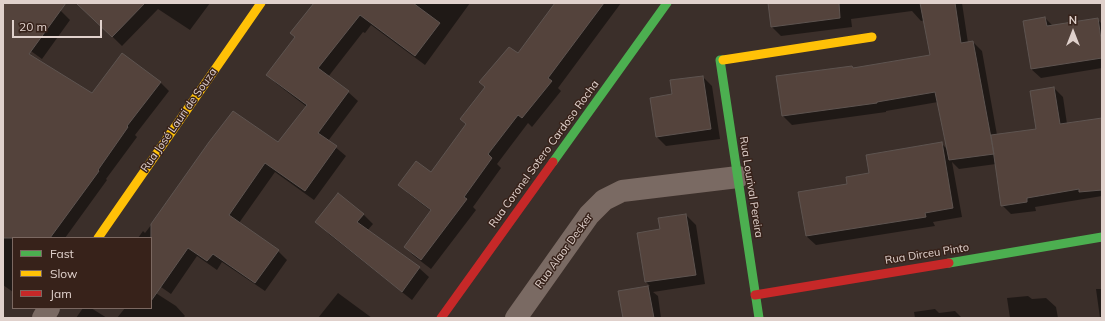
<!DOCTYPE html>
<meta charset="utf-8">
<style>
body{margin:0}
#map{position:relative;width:1105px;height:321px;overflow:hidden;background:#3b2f2a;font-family:Mulish,sans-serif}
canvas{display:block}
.frame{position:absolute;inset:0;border:4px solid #e0d1cc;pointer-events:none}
.legend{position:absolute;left:12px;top:237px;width:140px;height:72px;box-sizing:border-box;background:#37221a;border:1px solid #7b6861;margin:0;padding:5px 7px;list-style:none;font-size:12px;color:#e0d1cc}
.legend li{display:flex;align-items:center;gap:8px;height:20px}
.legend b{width:20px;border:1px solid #7b6861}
.north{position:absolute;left:1053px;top:12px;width:40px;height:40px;-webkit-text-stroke:3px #37221a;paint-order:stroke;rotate:0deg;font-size:11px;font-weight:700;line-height:16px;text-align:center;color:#e0d1cc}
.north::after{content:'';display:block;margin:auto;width:14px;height:18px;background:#e0d1cc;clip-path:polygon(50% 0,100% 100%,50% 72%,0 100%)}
.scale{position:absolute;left:12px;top:20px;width:90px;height:18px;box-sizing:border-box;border:2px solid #e0d1cc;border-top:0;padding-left:5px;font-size:12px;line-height:14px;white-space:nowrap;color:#e0d1cc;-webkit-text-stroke:3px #37221a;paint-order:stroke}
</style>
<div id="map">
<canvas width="1105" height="321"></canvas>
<div class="frame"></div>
<ul class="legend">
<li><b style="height:5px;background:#4caf50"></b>Fast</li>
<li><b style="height:5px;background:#ffc107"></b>Slow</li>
<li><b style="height:5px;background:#c62828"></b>Jam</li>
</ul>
<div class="north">N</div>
<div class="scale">20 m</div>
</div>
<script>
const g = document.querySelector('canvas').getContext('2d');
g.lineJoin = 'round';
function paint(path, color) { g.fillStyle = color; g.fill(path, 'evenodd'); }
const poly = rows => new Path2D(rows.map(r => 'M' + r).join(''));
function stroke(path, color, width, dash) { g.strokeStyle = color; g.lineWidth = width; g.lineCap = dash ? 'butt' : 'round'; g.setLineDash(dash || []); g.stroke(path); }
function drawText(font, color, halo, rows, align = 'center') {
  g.font = font + ' Mulish,sans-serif'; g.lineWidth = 3; g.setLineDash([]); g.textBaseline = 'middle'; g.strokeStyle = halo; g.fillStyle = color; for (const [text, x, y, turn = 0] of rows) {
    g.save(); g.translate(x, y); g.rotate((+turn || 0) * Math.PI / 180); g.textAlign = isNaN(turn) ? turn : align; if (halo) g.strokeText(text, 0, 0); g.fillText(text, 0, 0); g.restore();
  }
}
const shadow = poly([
 [3,3,50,3,60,10,70,20,42,59,3,31],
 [78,3,210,3,190,30,158,9,122,46],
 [315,3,470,3,425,65,371,25,365,33,363,32,328,77,348,92,358,101,328,141,346,156,314,200,275,172,239,223,278,251,287,260,265,291,222,262,217,270,197,256,171,294,151,280,151,238,138,238,143,231,145,233,172,198,278,144,307,107,277,84,268,75,296,37],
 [556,3,621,3,558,88,561,91,532,127,528,123,497,164,501,168,473,207,476,210,431,269,414,256,405,247,431,211,409,194,400,185,431,173],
 [769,3,962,3,968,43,973,42,982,51,997,135,1037,130,1054,88,1063,97,1067,124,1102,119,1102,196,1035,207,1036,211,1011,214,1002,205,996,164,959,169,952,162,962,217,933,222,935,226,816,245,806,236,848,185,870,174,941,143,948,150,938,102,886,111,886,112,792,125,783,116,854,69,931,56,925,20,921,21,912,11,851,19,852,27,781,36,772,27],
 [1045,18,1053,26,1097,19,1102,24,1102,68,1041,78,1031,69],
 [703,77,712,86,720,139,666,146,657,137,673,95],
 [160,82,169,91,135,135,137,137,106,179,107,180,65,238,13,238,13,292,3,285,3,92,93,94],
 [363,214,373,224,367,231,419,268,429,277,412,300,330,235,320,225],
 [686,215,696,225,705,284,653,292,658,296,661,318,624,318,620,291,650,286,646,282,661,229],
 [1096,289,1102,289,1102,318,1100,318],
 [151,290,176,306,185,316,183,318,117,318,125,308,151,308],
 [338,293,372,318,318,318],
 [1028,296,1032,299,1046,298,1056,307,1058,318,1010,318,1007,298],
 [83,308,91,308,107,318,76,318],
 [935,309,939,313,955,311,962,318,915,318,914,312]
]);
const building = poly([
 [3,3,66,3,29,54,92,93,122,53,161,82,127,126,128,127,98,170,99,171,50,238,3,238,3,3],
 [76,3,145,3,112,37,76,3],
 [314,3,413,3,440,23,415,56,360,15,318,68,349,91,318,133,337,146,305,191,265,163,229,215,279,250,255,283,213,254,207,261,188,248,151,301,151,224,209,142,233,111,278,142,307,105,266,75,295,37,290,33,314,3],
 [555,3,604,3,548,78,552,81,522,118,518,115,488,154,492,158,464,197,467,199,421,260,404,247,431,210,398,185,416,161,431,172,466,124,460,119,485,87,479,82,509,47,518,53,555,3],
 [768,3,839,3,840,18,771,27,768,3],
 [920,3,955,3,961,43,973,41,994,154,949,160,935,92,877,102,877,103,782,116,776,76,852,66,853,68,930,55,920,3],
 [1045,17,1047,26,1098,18,1102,46,1102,58,1031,69,1023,21,1045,17],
 [703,76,711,129,656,137,650,98,672,94,670,80,703,76],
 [1054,87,1060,124,1102,118,1102,190,1079,192,1079,189,1027,198,1027,202,1001,206,991,135,1036,129,1030,91,1054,87],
 [942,142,953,208,925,213,926,217,806,236,798,192,847,184,846,177,869,173,866,155,942,142],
 [338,193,364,214,357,222,420,267,402,292,315,222,338,193],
 [686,214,696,275,645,282,637,233,660,229,658,218,686,214],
 [648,286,654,318,623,318,618,291,648,286]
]);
const street = poly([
 [43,318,49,308],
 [516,318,589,215,604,200,622,191,738,177]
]);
const fast = poly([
 [723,60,720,60,759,318],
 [553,162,667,3],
 [949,263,1102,237]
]);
const slow = poly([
 [723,60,872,37],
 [98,238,261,3]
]);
const jam = poly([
 [755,295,949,263],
 [441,318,553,162]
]);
const streetNames = [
 ["Rua José Lauri de Souza",179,120,-55],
 ["Rua Coronel Sotero Cardoso Rocha",544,154,-54],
 ["Rua Lourival Pereira",751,187,81],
 ["Rua Alaor Decker",564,251,-54],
 ["Rua Dirceu Pinto",927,254,-9]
];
paint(shadow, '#0007');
paint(building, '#54433c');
stroke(building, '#5e5450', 1);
stroke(street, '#7a6a63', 22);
stroke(fast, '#4caf50', 9);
stroke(slow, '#ffc107', 9);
stroke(jam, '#c62828', 9);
drawText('11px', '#e0d1cc', '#37221a', streetNames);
</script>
